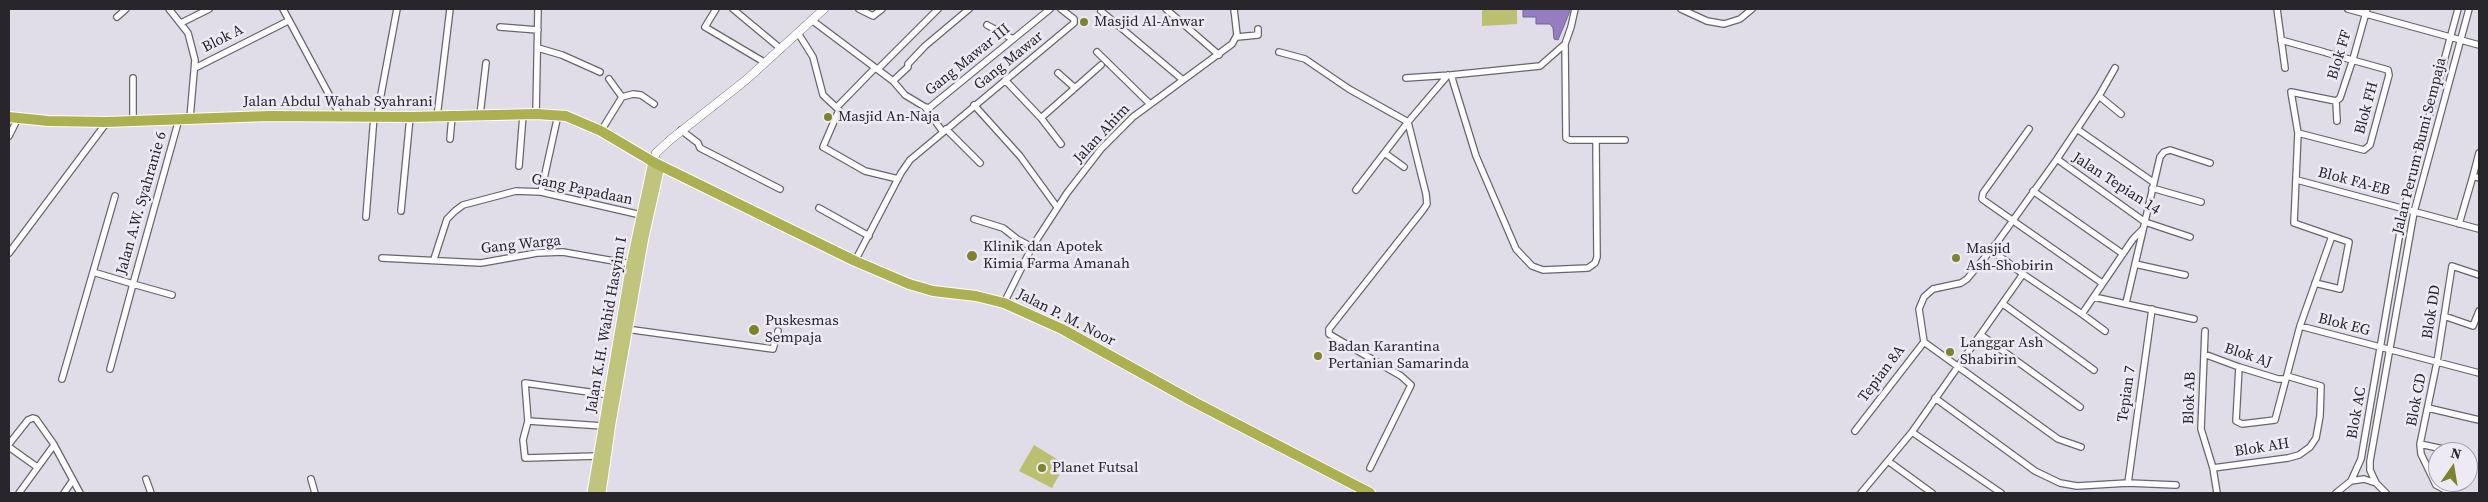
<!DOCTYPE html>
<style>
body{margin:0}
#map{position:relative;width:2488px;height:502px;overflow:hidden;background:#e0dce8;font-family:"Source Serif 4",serif}
canvas{display:block}
.frame{position:absolute;inset:0;border:10px solid #28262b;pointer-events:none}
.north{position:absolute;left:2428px;top:442px;width:50px;height:50px;box-sizing:border-box;background:#edeaf5;border:1px solid #9e9ca4;border-radius:50%;rotate:13deg;font-size:14px;font-weight:700;line-height:20px;text-align:center;color:#28262b}
.north::after{content:'';display:block;margin:auto;width:18px;height:22px;background:#7e822c;clip-path:polygon(50% 0,100% 100%,50% 72%,0 100%)}
</style>
<div id="map">
<canvas width="2488" height="502"></canvas>
<div class="frame"></div>
<div class="north">N</div>
</div>
<script>
const g = document.querySelector('canvas').getContext('2d');
g.lineJoin = 'round';
function paint(path, color) { g.fillStyle = color; g.fill(path, 'evenodd'); }
const poly = rows => new Path2D(rows.map(r => 'M' + r).join(''));
function stroke(path, color, width, dash) { g.strokeStyle = color; g.lineWidth = width; g.lineCap = dash ? 'butt' : 'round'; g.setLineDash(dash || []); g.stroke(path); }
function drawText(font, color, halo, rows, align = 'center') {
  g.font = font + ' "Source Serif 4",serif'; g.lineWidth = 5; g.setLineDash([]); g.textBaseline = 'middle'; g.strokeStyle = halo; g.fillStyle = color; for (const [text, x, y, turn = 0] of rows) {
    g.save(); g.translate(x, y); g.rotate((+turn || 0) * Math.PI / 180); g.textAlign = isNaN(turn) ? turn : align; if (halo) g.strokeText(text, 0, 0); g.fillText(text, 0, 0); g.restore();
  }
}
const green = poly([
 [1482,9,1517,9,1517,24,1482,26],
 [1034,445,1065,464,1052,488,1019,471]
]);
const water = poly([
 [1523,9,1569,9,1570,11,1558,40,1554,39,1553,28,1550,24,1536,24,1536,17,1523,17,1523,9]
]);
const minor = poly([
 [169,9,188,33,195,60,190,118],
 [283,9,340,115],
 [716,9,705,27,764,62],
 [733,9,781,49],
 [859,9,873,16,882,9],
 [1166,9,1219,55],
 [1681,9,1707,21,1724,24,1740,19,1752,9],
 [2277,9,2285,68],
 [2348,9,2479,45],
 [1101,11,1183,80],
 [117,17,126,9],
 [813,21,893,81,905,95,925,107,943,132],
 [181,23,209,9],
 [987,25,1013,39],
 [500,27,538,30],
 [798,33,813,57,823,95,839,110,823,147,865,171,898,179],
 [1237,37,1258,35,1258,29],
 [2281,40,2324,52],
 [1565,44,1566,138,1570,140,1625,140],
 [538,48,562,55,600,72],
 [1097,52,1150,104],
 [1279,52,1305,59,1349,89,1408,122,1426,194,1427,204,1423,210,1329,329,1329,334,1334,337,1401,376,1411,385,1370,468],
 [197,67,288,21],
 [878,69,938,9],
 [1058,73,1075,88],
 [1451,75,1540,66,1565,44,1571,27,1575,9],
 [133,78,133,121],
 [1406,78,1451,75,1476,156,1516,249,1532,266,1543,270,1588,268,1595,263,1597,257,1596,140],
 [609,79,622,97],
 [1005,80,1041,118,1061,144],
 [893,81,908,67,908,64,925,46,969,9],
 [2099,96,2115,68],
 [2336,101,2340,98,2353,59,2367,9],
 [2336,101,2337,121],
 [974,105,1020,156,1057,207],
 [837,107,875,68],
 [925,107,929,108,1050,9],
 [536,114,538,9],
 [480,115,486,63],
 [377,116,397,9],
 [437,117,450,9],
 [1041,118,1101,65],
 [946,129,980,163],
 [2029,129,1983,193,1982,199,2102,283],
 [2077,129,2153,182],
 [681,130,698,143,700,148,780,189],
 [601,131,622,97,633,94,641,95,654,104],
 [2298,133,2364,150,2370,145,2389,75,2388,70,2327,53],
 [9,136,18,118],
 [450,139,452,116],
 [1386,154,1404,167],
 [2057,159,2145,222,2190,237],
 [519,166,523,115],
 [2473,176,2479,153],
 [2297,180,2479,229],
 [2152,188,2201,202],
 [1356,190,1408,122,1448,75],
 [2033,191,2123,254],
 [541,192,558,115],
 [819,208,869,236],
 [401,211,410,117],
 [366,217,374,116],
 [974,219,1003,228,1017,239,1032,247],
 [2459,224,2473,176,2479,178],
 [9,253,107,122],
 [382,258,481,263,537,253,563,252,631,264],
 [434,259,447,219,455,211,463,205,516,191,541,192,641,215],
 [855,261,901,173,910,160,1074,23,1074,19,1061,9],
 [2135,264,2185,275],
 [93,272,133,284,179,119],
 [2023,274,1990,249,1996,244,2057,159,2099,96,2121,114],
 [2315,283,2340,289,2349,242,2294,223,2298,133,2291,92,2336,101],
 [2094,297,2194,319],
 [1004,303,1032,247,1067,193,1101,149,1133,117,1232,44,1237,35,1234,9],
 [2126,303,2160,157,2164,152,2170,150,2210,163],
 [2003,304,2094,370],
 [2082,314,2105,331],
 [2444,316,2473,326,2479,311],
 [2300,326,2479,373],
 [626,329,773,349,778,331],
 [2205,331,2201,429,2213,468,2217,493],
 [1981,335,2080,407],
 [1924,342,1919,309,1924,297,1933,289,1961,283,1967,279,1991,250],
 [2204,354,2239,367,2278,379,2285,379],
 [2239,367,2236,421,2242,424,2275,420,2300,326,2332,236],
 [110,369,133,284,172,295],
 [62,379,115,196],
 [1935,398,2035,471,2060,483,2077,486,2128,483,2176,485],
 [2428,408,2479,420],
 [528,421,603,426],
 [1855,431,1924,342,2058,439,2081,447],
 [1912,432,2001,493],
 [9,444,28,420,33,418,36,419,53,443,80,493],
 [2420,444,2457,452],
 [9,447,37,467],
 [598,456,525,458,523,440,528,421,525,383,610,395],
 [1888,461,1932,493],
 [2213,468,2288,458,2299,455,2310,447,2316,438,2320,416,2321,386,2287,376],
 [146,479,151,493],
 [311,479,315,493],
 [2351,481,2361,459,2404,209,2458,9],
 [2128,483,2152,309],
 [2376,483,2370,470,2370,461,2414,212,2469,9],
 [19,493,54,445],
 [64,493,73,480],
 [1861,493,1912,432,2023,274,2082,314,2133,239,2143,229],
 [2336,493,2351,481,2364,479,2376,483,2386,493],
 [2451,493,2436,485,2421,454,2420,444,2437,362,2452,266,2479,275]
]);
const tertiary = poly([
 [653,162,656,153,670,140,746,80,824,9]
]);
const primary = poly([
 [592,493,631,264,653,162],
 [601,493,611,423,644,237,660,166]
]);
const trunk = poly([
 [9,117,48,121,107,122,268,116,410,117,536,114,566,116,601,131,655,163,855,261,909,284,933,291,976,296,1004,303,1062,329,1194,402,1370,493]
]);
const markers = [
 [1084,22,5,"#7e822c"],
 [828,117,5,"#7e822c"],
 [972,256,6,"#7e822c"],
 [1956,258,5,"#7e822c"],
 [754,330,6,"#7e822c"],
 [1950,352,5,"#7e822c"],
 [1318,356,5,"#7e822c"],
 [1042,468,5,"#7e822c"]
];
const poiNames = [
 ["Masjid Al-Anwar",1094,22],
 ["Masjid An-Naja",838,117],
 ["Klinik dan Apotek",983,247],
 ["Kimia Farma Amanah",983,264],
 ["Masjid",1966,249],
 ["Ash-Shobirin",1966,266],
 ["Puskesmas",765,321],
 ["Sempaja",765,338],
 ["Langgar Ash",1960,343],
 ["Shabirin",1960,360],
 ["Badan Karantina",1328,347],
 ["Pertanian Samarinda",1328,364],
 ["Planet Futsal",1052,468]
];
const streetNames = [
 ["Blok A",223,39,-27],
 ["Blok FF",2340,55,-73],
 ["Gang Mawar III",968,60,-39],
 ["Gang Mawar",1009,61,-39],
 ["Jalan Abdul Wahab Syahrani",338,102],
 ["Blok FH",2367,108,-75],
 ["Jalan Ahim",1102,134,-47],
 ["Jalan Perum Bumi Sempaja",2420,146,-76],
 ["Blok FA-EB",2354,182,15],
 ["Jalan Tepian 14",2116,184,33],
 ["Gang Papadaan",582,190,12],
 ["Jalan A.W. Syahranie 6",142,203,-74],
 ["Gang Warga",521,245,-6],
 ["Blok DD",2432,312,-81],
 ["Jalan P. M. Noor",1066,318,27],
 ["Jalan K.H. Wahid Hasyim I",607,325,-80],
 ["Blok EG",2344,325,14],
 ["Blok AJ",2248,356,18],
 ["Tepian 8A",1882,374,-53],
 ["Tepian 7",2127,394,-82],
 ["Blok AB",2190,398,-88],
 ["Blok CD",2417,400,-79],
 ["Blok AC",2357,413,-80],
 ["Blok AH",2262,448,-9]
];
paint(green, '#bbc071');
paint(water, '#967dc2');
stroke(water, '#756395', 1);
stroke(minor, '#68656f', 8);
stroke(tertiary, '#68656f', 9);
stroke(primary, '#fff', 11);
stroke(trunk, '#fff', 12);
stroke(minor, '#fff', 5.5);
stroke(tertiary, '#fff', 8);
stroke(primary, '#c1c47c', 9);
stroke(trunk, '#acb050', 10);
for (const [x, y, r, color] of markers) { const dot = new Path2D(); dot.arc(x, y, r, 0, 2 * Math.PI); g.fillStyle = color; g.fill(dot); stroke(dot, '#edeaf5', 2); }
drawText('15px', '#28262b', '#edeaf5', poiNames, 'left');
drawText('15px', '#28262b', '#edeaf5', streetNames);
</script>
